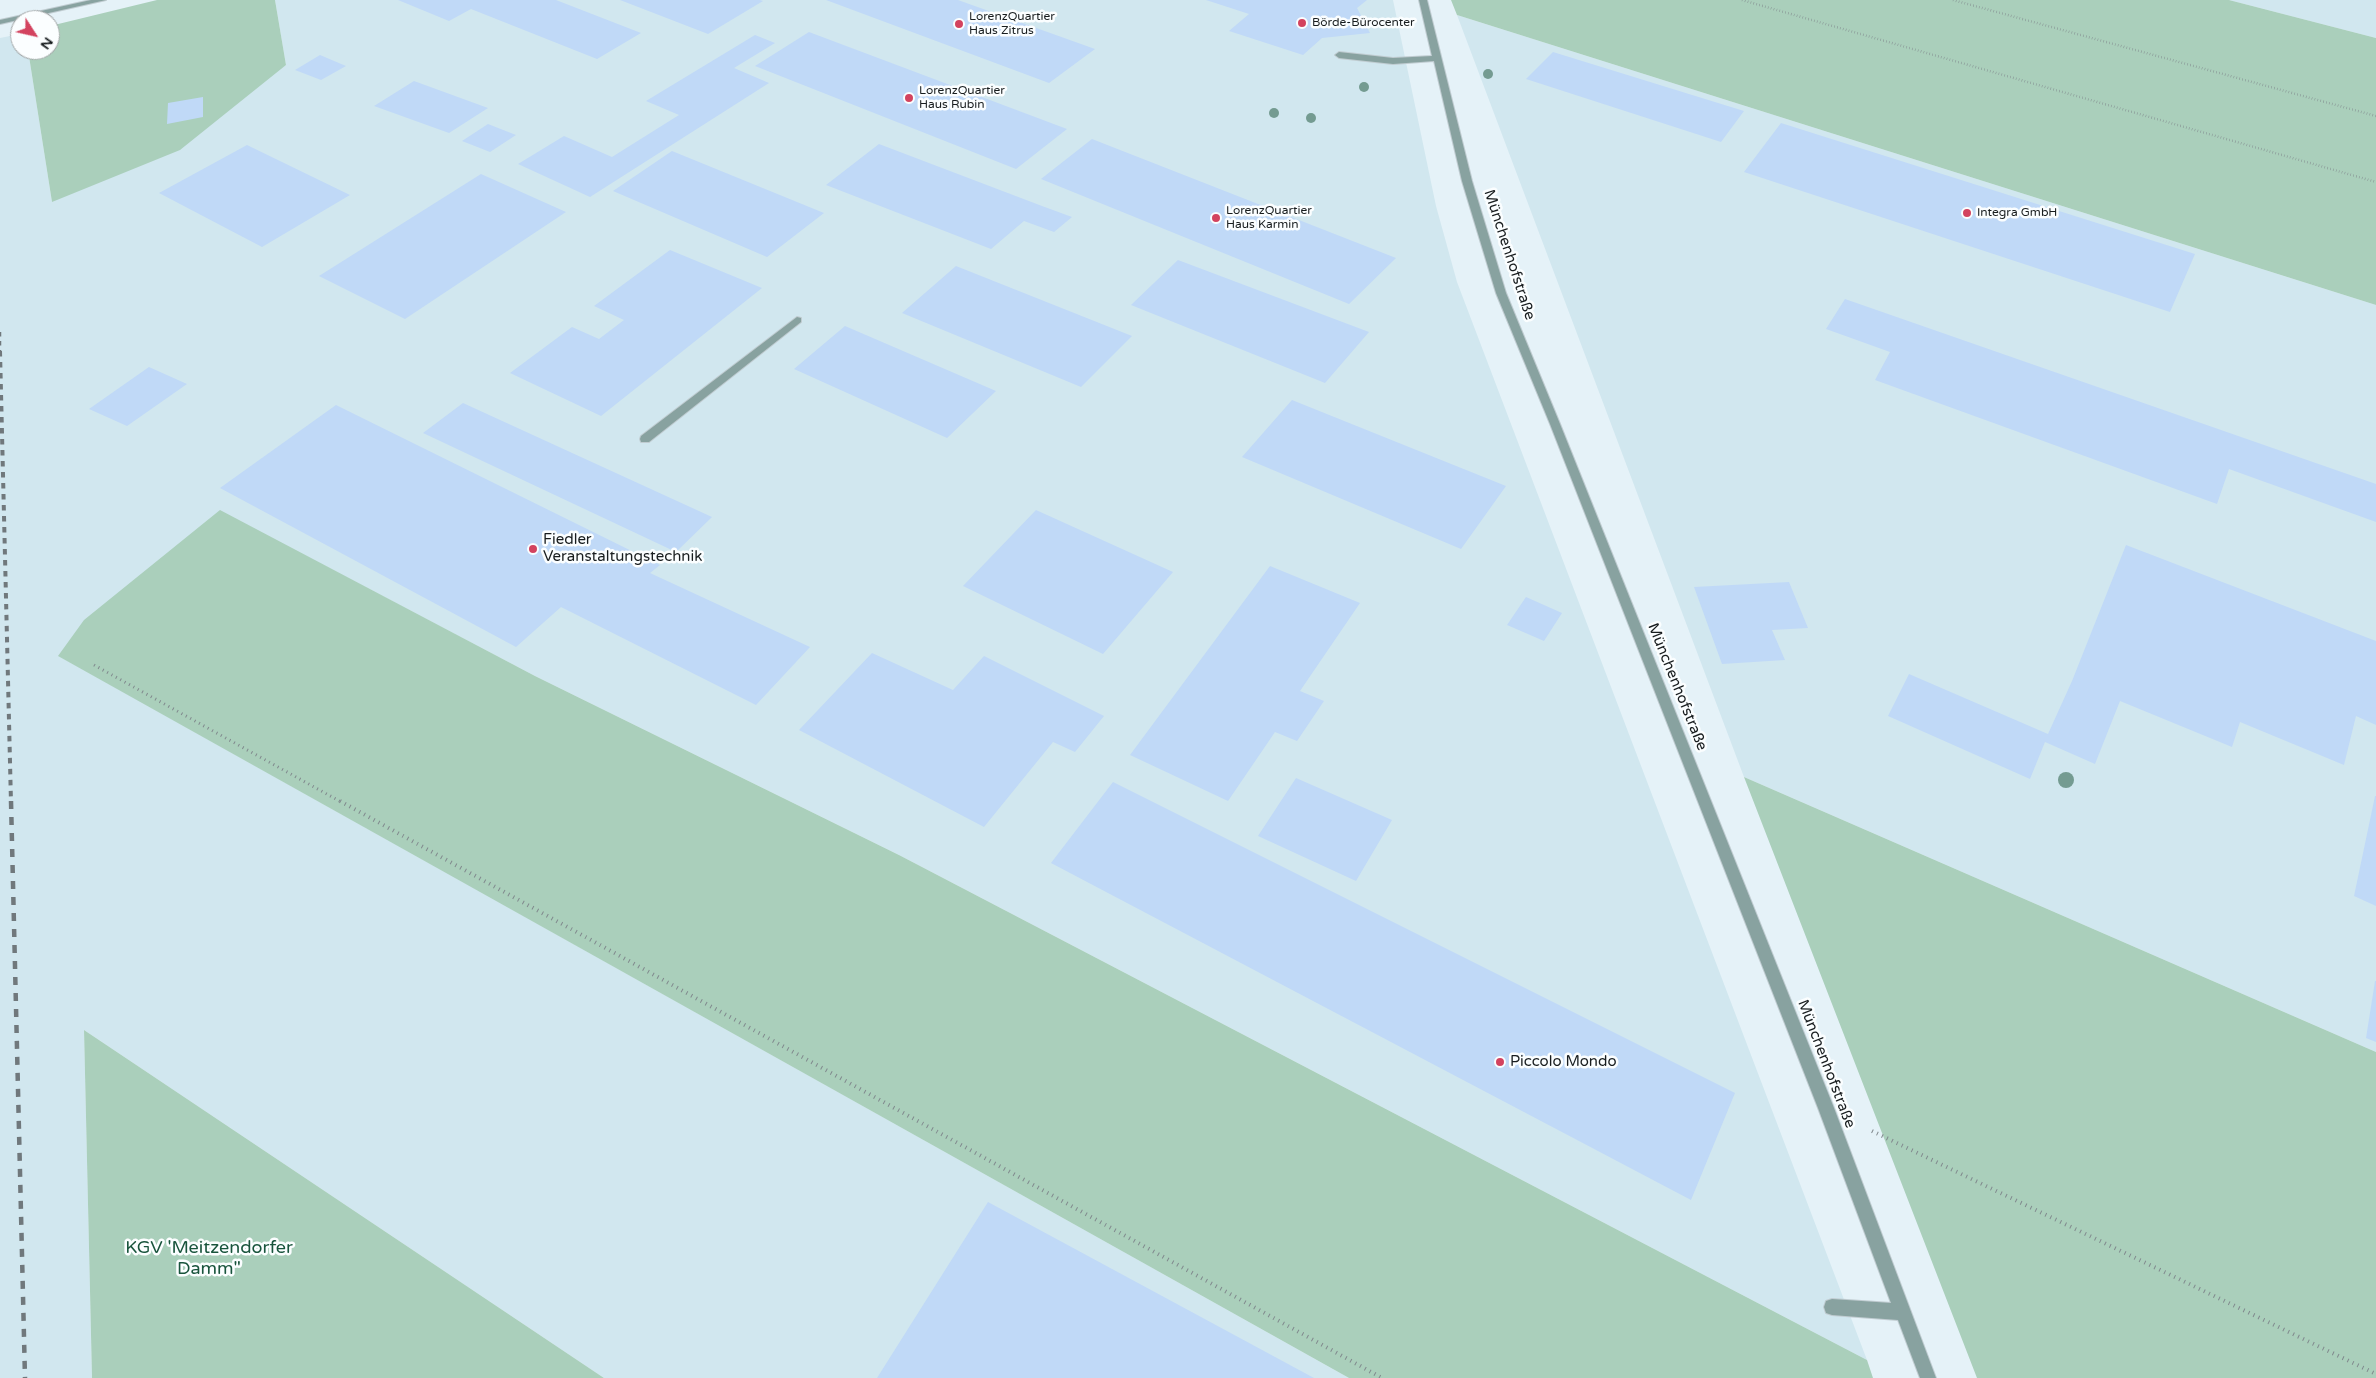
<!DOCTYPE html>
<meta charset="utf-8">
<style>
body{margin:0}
#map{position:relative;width:2376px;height:1378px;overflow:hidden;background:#e5f2f8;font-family:"Varela Round",sans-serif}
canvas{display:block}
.north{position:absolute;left:10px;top:10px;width:50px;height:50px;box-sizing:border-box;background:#fbfeff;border:1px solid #a0a4a5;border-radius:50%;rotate:125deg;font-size:14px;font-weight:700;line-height:20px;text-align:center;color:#181d1f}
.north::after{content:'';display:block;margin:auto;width:18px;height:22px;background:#d3435f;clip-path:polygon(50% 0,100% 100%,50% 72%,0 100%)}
</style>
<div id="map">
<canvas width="2376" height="1378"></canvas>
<div class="north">N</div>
</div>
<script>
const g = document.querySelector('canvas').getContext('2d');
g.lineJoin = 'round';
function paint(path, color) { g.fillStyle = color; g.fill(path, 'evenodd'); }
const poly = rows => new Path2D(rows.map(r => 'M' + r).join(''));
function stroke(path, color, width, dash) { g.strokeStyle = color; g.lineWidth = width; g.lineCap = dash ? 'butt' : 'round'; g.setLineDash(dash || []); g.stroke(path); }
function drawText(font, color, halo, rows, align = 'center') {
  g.font = font + ' "Varela Round",sans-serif'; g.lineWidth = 5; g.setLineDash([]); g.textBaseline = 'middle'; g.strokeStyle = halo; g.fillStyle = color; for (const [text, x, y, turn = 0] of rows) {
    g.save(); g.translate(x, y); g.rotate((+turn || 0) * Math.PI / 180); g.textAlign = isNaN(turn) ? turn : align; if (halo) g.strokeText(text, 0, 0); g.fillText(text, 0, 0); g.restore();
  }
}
const built = poly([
 [275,0,1393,0,1436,206,1457,282,1867,1360,899,855,535,676,220,511,59,656,1349,1378,604,1378,84,1030,92,1378,0,1378,0,38,20,34,20,50,28,50,52,202,286,65],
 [2229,0,2376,0,2376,38],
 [1457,15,2376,305,2376,1052,1744,777]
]);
const green = poly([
 [157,0,275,0,286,65,180,150,52,202,28,50,50,50,50,26],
 [1451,0,2229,0,2376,38,2376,305,1457,15],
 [220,510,535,676,899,855,1867,1360,1873,1378,1349,1378,58,656,84,620],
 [1744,777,2376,1052,2376,1378,1977,1378],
 [84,1030,604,1378,92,1378]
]);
const building = poly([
 [398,0,556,0,641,33,597,59,471,9,449,21],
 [620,0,760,0,763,1,708,34],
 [826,0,958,0,1095,49,1049,83],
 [1206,0,1367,0,1357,8,1370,33,1322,38,1303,55,1229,31,1249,14],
 [809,32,1067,129,1016,169,755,66],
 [755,35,775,43,734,68,769,83,590,197,518,164,564,136,612,157,679,115,646,101],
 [1553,52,1744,111,1721,142,1526,79],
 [320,55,346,66,321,80,295,70],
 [414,81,488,108,449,133,374,106],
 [203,97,203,117,167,124,168,103],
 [1781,123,2195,254,2170,312,1744,172],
 [488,124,516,135,490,152,462,141],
 [1092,139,1396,258,1349,304,1041,179],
 [879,144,1042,206,1072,217,1054,232,1024,221,991,249,826,185],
 [247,145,350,195,262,247,159,193],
 [672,151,824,213,767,257,613,191],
 [481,174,566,212,405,319,319,276],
 [670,250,762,288,601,416,510,373,572,327,599,339,624,320,594,306],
 [1178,260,1369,332,1325,383,1131,305],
 [956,266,1132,336,1081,387,902,313],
 [1845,299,2376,484,2376,522,2229,469,2217,504,1875,380,1890,352,1826,329],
 [845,326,996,391,947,438,794,369],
 [149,367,187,384,127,426,89,409],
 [1292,400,1506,486,1461,549,1242,457],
 [463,403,712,517,676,552,423,433],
 [336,405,660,565,650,573,810,647,756,705,561,607,516,647,220,488],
 [1036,510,1173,572,1103,654,963,586],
 [2126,545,2376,641,2376,725,2356,716,2344,765,2240,722,2232,747,2120,701,2095,764,2045,742,2030,779,1888,716,1909,674,2048,734,2072,681],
 [1270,566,1360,603,1300,691,1324,701,1297,741,1275,732,1228,801,1130,755],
 [1789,582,1808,628,1772,630,1785,660,1722,664,1694,587],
 [1526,597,1562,613,1544,641,1507,625],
 [872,653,953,690,984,656,1104,716,1075,752,1053,742,984,827,799,730],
 [1296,778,1392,820,1356,881,1258,836],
 [1113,782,1735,1093,1691,1200,1051,863],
 [2375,796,2376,796,2376,906,2354,896],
 [2375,981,2376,981,2376,1042,2366,1038],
 [988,1202,1314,1378,877,1378]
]);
const pathFar2 = poly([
 [1742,0,2376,182],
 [1953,0,2376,116]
]);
const pathFar1 = poly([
 [94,665,343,803]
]);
const path = poly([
 [340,801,1382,1378],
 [1872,1131,2376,1374]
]);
const minor = poly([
 [91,0,106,0,0,24,0,20,91,0],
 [1419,0,1427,0,1472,181,1506,293,1560,424,1834,1108,1936,1378,1920,1378,1898,1320,1832,1315,1826,1313,1824,1307,1826,1301,1832,1299,1891,1303,1818,1108,1550,424,1496,293,1462,181,1434,61,1393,64,1339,58,1335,55,1339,52,1393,58,1432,56,1419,0],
 [797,317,801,318,801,322,649,442,641,442,640,439,641,436,797,317]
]);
const railFar2 = poly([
 [0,332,0,352]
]);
const railFar1 = poly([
 [0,351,11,803]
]);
const rail = poly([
 [11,801,25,1378]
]);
const trees = [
 [1488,74,5],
 [1364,87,5],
 [1274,113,5],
 [1311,118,5],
 [2066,780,8]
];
const markers = [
 [1302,23,5,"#d3435f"],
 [959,24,5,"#d3435f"],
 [909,98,5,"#d3435f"],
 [1967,213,5,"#d3435f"],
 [1216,218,5,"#d3435f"],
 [533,549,5,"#d3435f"],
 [1500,1062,5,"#d3435f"]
];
const farPoinames = [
 ["LorenzQuartier",969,17],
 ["Haus Zitrus",969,31],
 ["Börde-Bürocenter",1312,23],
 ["LorenzQuartier",919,91],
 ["Haus Rubin",919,105],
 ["LorenzQuartier",1226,211],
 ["Haus Karmin",1226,225],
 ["Integra GmbH",1977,213]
];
const streetNames = [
 ["Münchenhofstraße",1509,255,72],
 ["Münchenhofstraße",1677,687,68],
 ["Münchenhofstraße",1826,1064,69]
];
const poiNames = [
 ["Fiedler",543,540],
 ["Veranstaltungstechnik",543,557],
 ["Piccolo Mondo",1510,1062]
];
const nearParknames = [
 ["KGV 'Meitzendorfer",209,1248],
 ["Damm\"",209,1269]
];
paint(built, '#d1e7ef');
paint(green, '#aacfbb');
paint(building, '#c0d9f7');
stroke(minor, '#c0ccd1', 2);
stroke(pathFar2, '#80898d', 2.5, [0.5, 2.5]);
stroke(pathFar1, '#80898d', 3, [1, 4]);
stroke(path, '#80898d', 4, [1, 4.5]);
paint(minor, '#88a2a0');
stroke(railFar2, '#70787c', 2.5, [4.5, 4.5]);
stroke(railFar1, '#70787c', 4, [5.5, 5.5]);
stroke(rail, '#70787c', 4.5, [8, 8]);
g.fillStyle = '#749b91';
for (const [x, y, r] of trees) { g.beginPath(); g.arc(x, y, r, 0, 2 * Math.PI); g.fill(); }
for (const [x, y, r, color] of markers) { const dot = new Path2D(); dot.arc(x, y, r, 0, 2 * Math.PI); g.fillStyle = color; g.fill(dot); stroke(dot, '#fbfeff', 2); }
drawText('12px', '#181d1f', '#fbfeff', farPoinames, 'left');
drawText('15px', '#181d1f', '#fbfeff', streetNames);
drawText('15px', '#181d1f', '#fbfeff', poiNames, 'left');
drawText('18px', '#18543c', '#fbfeff', nearParknames);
</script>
